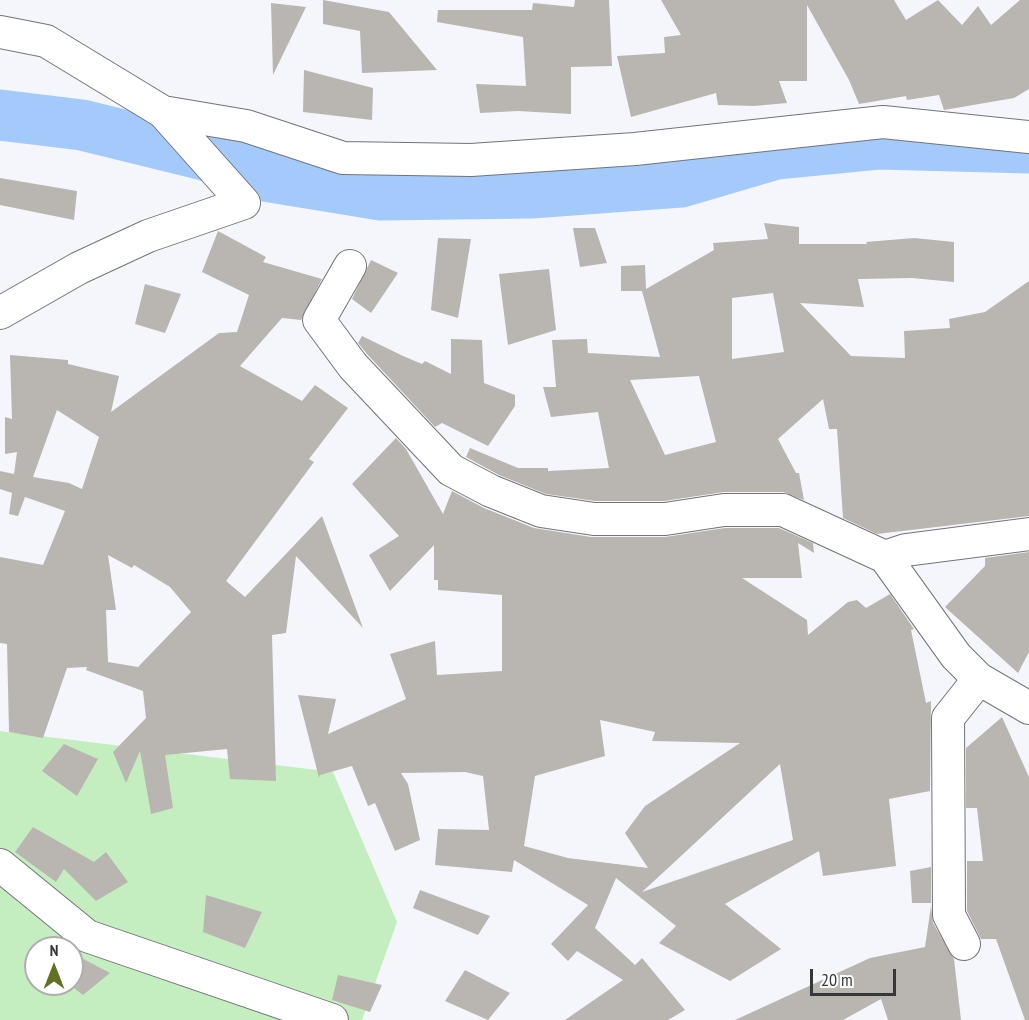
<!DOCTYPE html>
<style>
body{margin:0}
#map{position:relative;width:1029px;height:1020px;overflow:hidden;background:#f4f6fb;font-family:"PT Sans Narrow",sans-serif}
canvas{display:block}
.north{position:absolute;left:24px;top:936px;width:60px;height:60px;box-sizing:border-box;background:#fff;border:2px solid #afafb0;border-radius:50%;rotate:0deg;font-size:16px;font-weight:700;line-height:24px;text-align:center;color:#363739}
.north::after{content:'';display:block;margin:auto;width:21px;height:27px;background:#5f7323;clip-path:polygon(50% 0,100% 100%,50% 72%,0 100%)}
.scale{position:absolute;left:810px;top:969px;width:86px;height:27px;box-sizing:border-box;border:3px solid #363739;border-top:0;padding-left:8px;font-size:18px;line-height:21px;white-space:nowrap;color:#363739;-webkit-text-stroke:4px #fff;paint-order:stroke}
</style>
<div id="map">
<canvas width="1029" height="1020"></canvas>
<div class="north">N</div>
<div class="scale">20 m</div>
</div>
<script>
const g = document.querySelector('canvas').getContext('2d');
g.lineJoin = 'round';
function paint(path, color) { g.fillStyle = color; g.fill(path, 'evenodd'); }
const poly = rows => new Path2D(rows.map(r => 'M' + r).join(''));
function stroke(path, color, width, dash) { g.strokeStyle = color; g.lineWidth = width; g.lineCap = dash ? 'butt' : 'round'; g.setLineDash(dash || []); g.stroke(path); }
const green = poly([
 [0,731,333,772,397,922,362,1020,0,1020],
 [36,948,72,948,72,984,36,984]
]);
const river = poly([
 [0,115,82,125,204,155,265,176,381,195,531,193,681,182,776,154,878,144,1029,148]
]);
const building = poly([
 [323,0,389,12,437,70,362,73,360,31,323,24],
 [575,0,609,0,612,66,571,67,571,114,518,111,480,113,476,84,526,86,523,37,437,22,438,10,532,10,533,3,574,7],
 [661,0,894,0,906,20,938,0,962,25,978,6,991,25,1020,0,1029,0,1029,89,1014,98,944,110,939,95,907,100,906,96,859,104,849,80,807,5,807,81,779,81,787,103,754,106,718,105,716,93,631,117,617,56,665,53,664,37,681,35],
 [271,3,306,7,273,75],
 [304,70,373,88,372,120,303,112],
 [0,178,77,191,74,220,0,205],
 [764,223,799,227,799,244,867,244,866,242,914,238,954,242,954,282,912,278,858,279,864,307,800,303,851,356,905,358,904,331,950,328,949,319,985,312,1029,281,1029,516,877,534,843,518,837,429,829,429,823,399,778,439,796,473,799,473,804,500,783,492,724,492,664,501,595,501,546,494,499,475,466,457,470,448,518,468,548,468,548,471,609,468,598,412,551,417,543,387,556,387,552,340,587,339,588,353,660,357,642,291,621,291,621,266,645,265,646,289,714,250,713,243,768,239],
 [773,293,784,352,732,359,732,298],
 [699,376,716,442,665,455,630,380],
 [573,228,595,228,607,263,580,267],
 [218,231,266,257,263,262,322,279,301,320,282,318,240,366,302,401,315,385,348,408,309,459,314,462,226,581,245,597,322,516,363,628,296,556,286,633,272,635,276,781,230,779,227,749,165,755,173,808,151,814,140,751,126,783,113,752,146,718,143,691,86,670,87,667,67,668,43,738,9,732,7,644,0,643,0,557,43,565,65,511,25,497,18,516,9,514,12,493,0,489,0,471,14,474,17,452,5,454,5,417,12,419,10,355,68,360,68,364,119,376,111,412,219,333,237,332,249,295,202,272],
 [57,410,99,437,82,489,69,483,33,477],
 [108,555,132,568,134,565,170,587,191,612,138,667,108,662,106,610,116,610],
 [438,238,471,239,458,318,431,310],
 [371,260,398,273,371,313,352,299],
 [549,269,556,330,508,345,499,274],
 [145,284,181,294,165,333,135,324],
 [362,336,403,356,422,364,425,361,451,374,451,339,482,340,484,383,515,395,515,406,488,446,442,423,435,427,367,354,358,343],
 [396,438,406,449,443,514,452,491,484,508,534,528,591,537,665,537,725,528,779,528,813,543,814,553,798,543,802,578,742,578,807,620,808,635,848,602,857,600,866,608,890,594,914,629,911,630,926,703,931,701,930,791,889,799,896,866,823,876,819,851,725,904,781,949,730,981,659,943,676,926,616,878,595,928,635,965,642,958,685,1010,668,1020,565,1020,623,980,577,951,568,961,551,944,588,905,514,860,512,872,435,865,438,829,489,830,483,776,465,772,401,773,408,784,420,840,395,851,375,803,368,806,352,766,320,775,319,778,298,695,336,699,328,734,406,699,390,654,435,641,437,675,502,671,502,595,438,590,438,580,434,580,434,545,390,591,369,555,399,536,352,484],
 [600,720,655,732,652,741,740,743,645,806,625,833,648,868,568,858,524,846,535,776,605,756],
 [780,764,793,840,642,892,666,870],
 [1029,552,1029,652,1018,673,945,607,985,566,985,558],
 [1002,717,1029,777,1029,1020,1025,1020,996,939,981,939,967,911,967,861,983,861,977,808,966,808,966,748],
 [64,744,98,759,77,796,42,771],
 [33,827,94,862,106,852,128,882,96,901,64,869,56,882,15,852],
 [931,867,931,903,912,903,910,871],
 [420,890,490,916,478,935,413,908],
 [206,895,262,912,245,948,203,932],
 [931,906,933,923,954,959,961,1020,888,1020,881,999,843,1020,735,1020,870,958,925,947],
 [72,953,110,973,83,995,69,984,72,984],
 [465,970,510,993,488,1020,445,1001],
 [338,975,382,985,370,1012,332,1000]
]);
const minor = poly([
 [0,32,46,41,163,112,244,203,148,236,79,268,0,313],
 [163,112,246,126,343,158,471,160,635,149,883,122,1029,137],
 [350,266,319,320,353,366,451,470,491,491,541,511,594,519,665,519,724,510,783,510,885,557,956,656,979,679,1029,708],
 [885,557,906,550,1029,534],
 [0,865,87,936,332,1020],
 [964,944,949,915,948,718,979,679]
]);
paint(green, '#c5eec0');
stroke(river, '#a3cafb', 51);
paint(building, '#b9b6b2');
stroke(minor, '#727479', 34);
stroke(minor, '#fff', 32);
</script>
